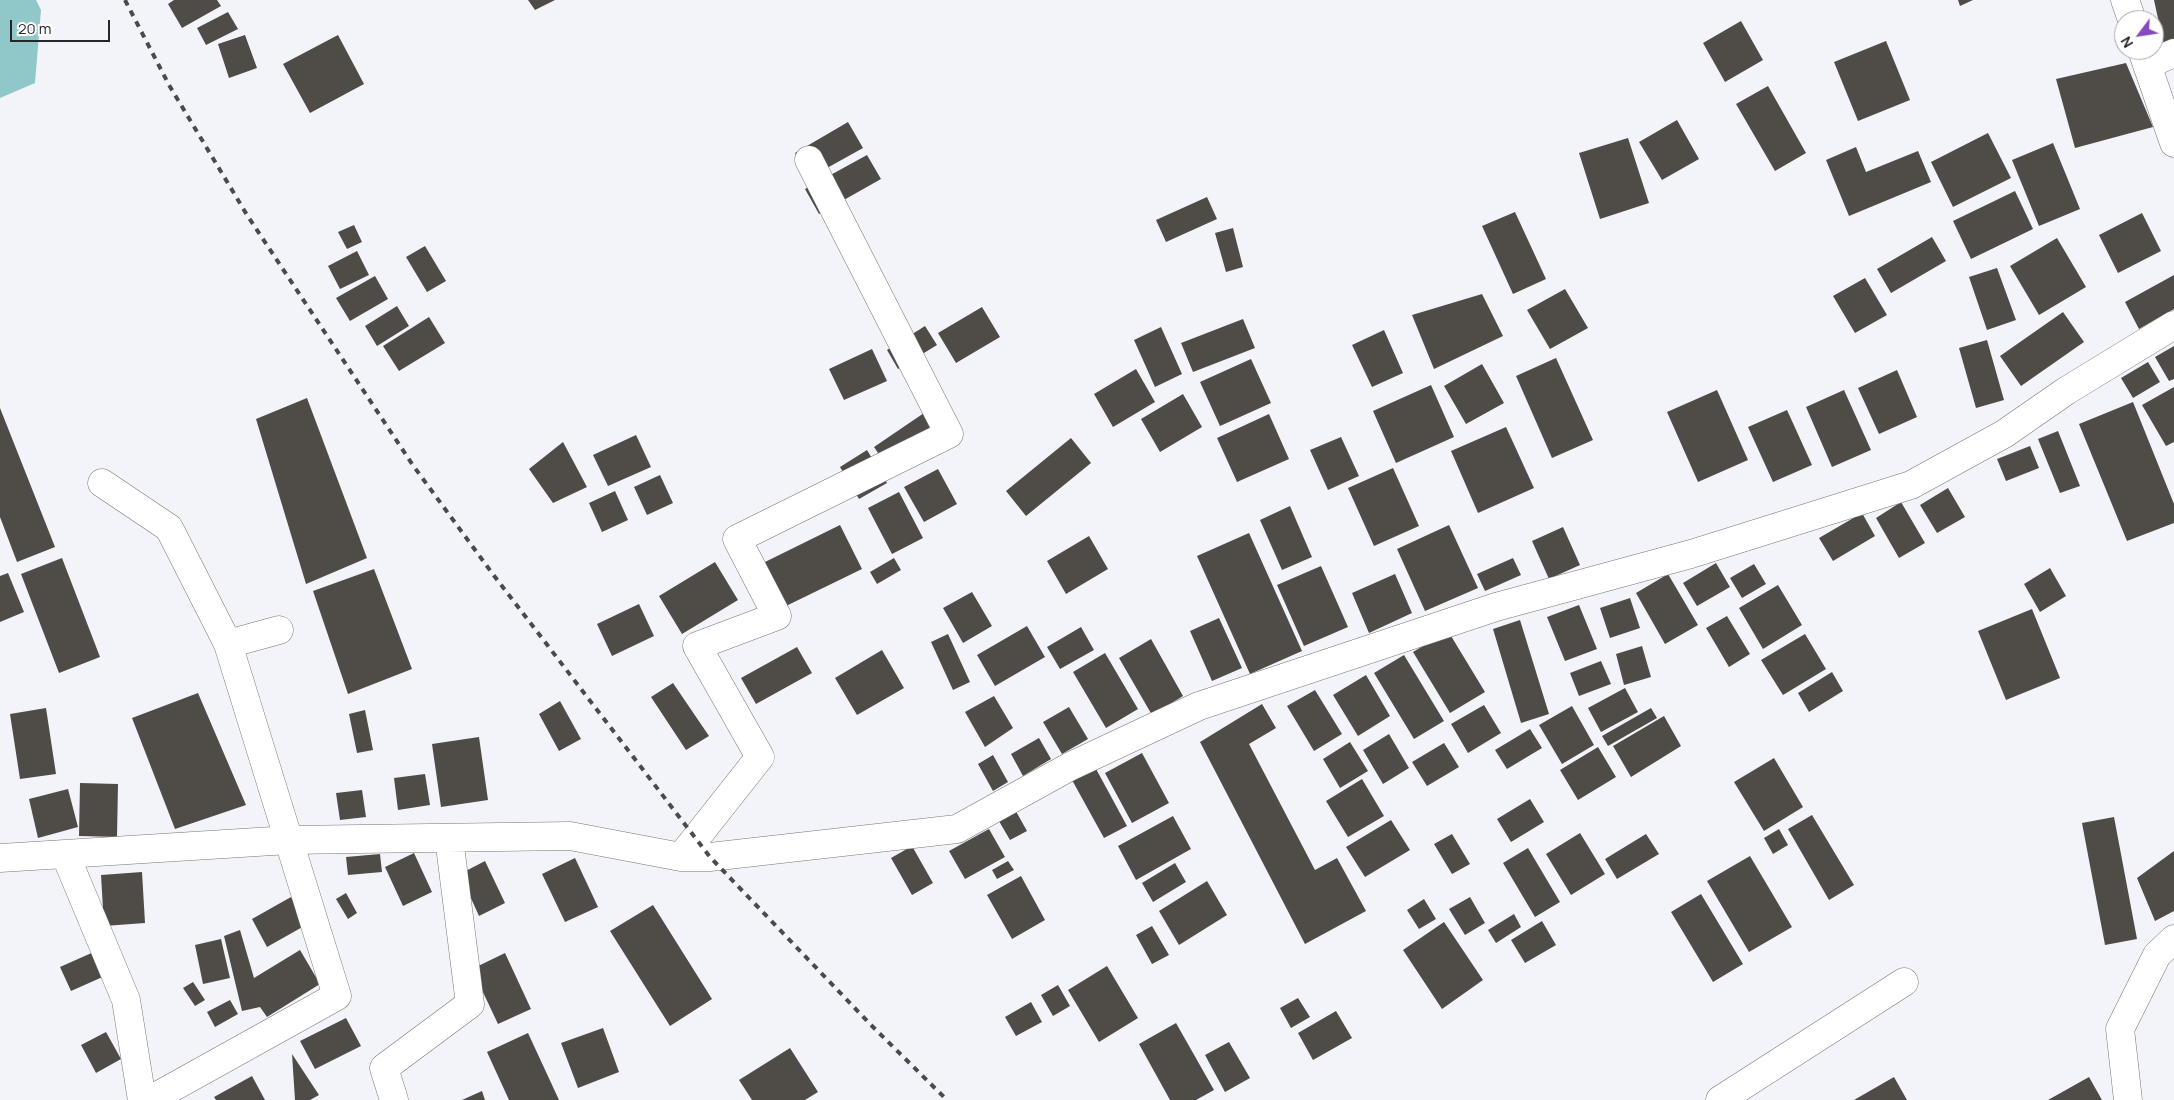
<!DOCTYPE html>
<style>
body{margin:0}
#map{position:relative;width:2174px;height:1100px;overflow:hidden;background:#f3f4fa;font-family:Manrope,sans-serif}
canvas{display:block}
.north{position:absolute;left:2114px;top:10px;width:50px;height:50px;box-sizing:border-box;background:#fff;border:1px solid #a8a8a9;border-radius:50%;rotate:239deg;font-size:14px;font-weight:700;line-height:20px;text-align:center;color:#262628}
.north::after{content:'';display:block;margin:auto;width:18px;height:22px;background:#864ac0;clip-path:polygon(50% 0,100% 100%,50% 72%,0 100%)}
.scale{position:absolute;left:10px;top:20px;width:100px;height:22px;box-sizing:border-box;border:2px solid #262628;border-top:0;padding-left:6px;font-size:15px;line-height:18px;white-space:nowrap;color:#262628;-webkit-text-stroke:4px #fff;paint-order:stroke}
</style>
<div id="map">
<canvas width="2174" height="1100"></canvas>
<div class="north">N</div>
<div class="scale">20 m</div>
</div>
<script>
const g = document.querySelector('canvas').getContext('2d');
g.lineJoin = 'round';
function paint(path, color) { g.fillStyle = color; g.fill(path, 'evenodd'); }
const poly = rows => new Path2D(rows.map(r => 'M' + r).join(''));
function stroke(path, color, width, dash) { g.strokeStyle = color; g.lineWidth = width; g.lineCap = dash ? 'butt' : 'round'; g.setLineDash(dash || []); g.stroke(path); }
const water = poly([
 [0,0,36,0,41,10,35,83,0,98]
]);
const building = poly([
 [174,0,217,0,221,6,182,28,168,4],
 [528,0,555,0,535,10],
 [1958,0,1973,0,1960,6],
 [2154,0,2174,0,2174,44,2164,46],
 [228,12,238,29,206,45,197,28],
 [1741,21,1763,60,1725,82,1703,43],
 [245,35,257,68,229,78,218,44],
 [338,35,364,84,310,113,283,64],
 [1886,41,1910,100,1858,121,1834,62],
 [2126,63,2153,127,2075,148,2056,79],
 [1768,86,1806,153,1775,171,1736,104],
 [1677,120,1699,159,1662,180,1639,142],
 [848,122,863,148,809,178,795,153],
 [1988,133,2011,178,1953,207,1931,162],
 [1628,138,1649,203,1600,219,1579,153],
 [2053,143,2080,209,2039,226,2012,160],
 [1856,147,1866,172,1918,151,1931,182,1849,216,1826,160],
 [867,155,881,179,819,214,805,189],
 [2015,191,2033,229,1971,259,1953,221],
 [1207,197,1217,219,1166,242,1156,220],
 [1515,212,1546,279,1513,294,1482,226],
 [2142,213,2161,251,2118,273,2099,235],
 [354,225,362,242,347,249,338,232],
 [1233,228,1243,267,1226,272,1215,233],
 [1932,237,1946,261,1891,293,1877,269],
 [2057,238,2086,287,2039,315,2010,266],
 [425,246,446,281,427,292,406,257],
 [357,251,369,275,340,289,328,266],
 [1997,268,2016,320,1987,330,1969,277],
 [2174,275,2174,309,2139,329,2125,302],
 [375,276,388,299,350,321,336,298],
 [1865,278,1887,315,1855,333,1833,296],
 [1565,289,1588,328,1550,349,1527,310],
 [1482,294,1503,336,1434,369,1412,315],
 [397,306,409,326,377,346,365,326],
 [982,307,1000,337,956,363,938,333],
 [2063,312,2084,342,2021,386,2000,356],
 [429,317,445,343,399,371,383,346],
 [1243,319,1255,348,1193,372,1181,343],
 [925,326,937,345,898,369,887,350],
 [1161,327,1182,374,1155,387,1134,340],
 [1384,330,1403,373,1372,387,1352,345],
 [1987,340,2004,400,1976,408,1959,348],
 [2174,346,2174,379,2169,381,2155,357],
 [872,349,887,381,844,400,829,369],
 [1556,358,1593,440,1552,458,1516,376],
 [1251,359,1271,403,1220,426,1200,382],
 [2148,362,2160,382,2133,398,2121,378],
 [1482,364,1504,403,1466,424,1444,386],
 [1136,369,1155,402,1113,427,1094,394],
 [1897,370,1917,417,1879,434,1858,388],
 [1431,385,1454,437,1396,463,1373,411],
 [2174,387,2174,442,2166,446,2142,405],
 [1717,390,1748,460,1698,482,1667,412],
 [1844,390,1871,450,1832,467,1806,407],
 [1183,394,1202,427,1160,452,1141,419],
 [307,398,367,558,306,584,256,419],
 [2133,402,2174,504,2174,523,2127,541,2079,424],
 [0,408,55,547,17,562,0,517],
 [1787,410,1812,465,1773,482,1748,427],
 [924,413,941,437,891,472,874,447],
 [1269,414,1289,459,1237,482,1217,438],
 [1506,427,1534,488,1478,513,1451,451],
 [2058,431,2080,486,2060,493,2038,439],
 [636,435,651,467,608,486,593,455],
 [1341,437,1359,476,1328,490,1310,450],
 [1071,438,1091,463,1026,516,1006,491],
 [563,442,587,487,553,503,529,469],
 [2030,446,2039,468,2006,481,1997,459],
 [867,450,887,483,859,499,840,467],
 [1393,468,1419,526,1374,546,1348,488],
 [938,469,957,504,924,522,904,487],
 [660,475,673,503,647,515,634,487],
 [1948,488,1965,517,1937,533,1920,505],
 [615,491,628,520,602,532,589,503],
 [899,492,923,538,892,554,868,508],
 [1901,502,1925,543,1899,558,1876,518],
 [1290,506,1312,557,1282,570,1260,520],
 [1862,513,1875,536,1833,561,1819,538],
 [840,525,862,569,786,606,765,562],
 [1449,525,1478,588,1425,611,1397,549],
 [1563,527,1580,565,1549,579,1532,541],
 [1249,533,1302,651,1250,674,1197,556],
 [1089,536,1108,569,1066,594,1047,561],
 [62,558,100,657,59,673,21,574],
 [894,558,901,570,877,584,870,572],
 [1513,558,1521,575,1485,591,1477,574],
 [715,562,738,600,682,634,659,596],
 [1716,563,1730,587,1697,606,1683,583],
 [1754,564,1766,584,1742,598,1730,578],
 [1321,566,1348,627,1304,646,1277,585],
 [2050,568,2066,596,2040,612,2024,584],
 [374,569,412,669,348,694,313,591],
 [8,573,24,612,0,622,0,576],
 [1395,574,1412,613,1369,633,1352,593],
 [1668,574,1698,625,1665,644,1636,593],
 [1778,585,1802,625,1763,649,1739,608],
 [972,592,992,626,963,643,943,608],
 [1630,598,1640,628,1610,638,1600,608],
 [639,604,654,636,612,656,597,624],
 [1579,605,1597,649,1565,661,1547,617],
 [2032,609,2060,678,2006,700,1978,631],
 [1727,616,1750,654,1729,667,1706,628],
 [1219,618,1242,668,1212,681,1190,631],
 [1520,620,1549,714,1521,723,1493,629],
 [1027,626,1045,657,995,686,977,655],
 [1081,627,1094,650,1060,669,1047,647],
 [1448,631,1485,692,1450,713,1413,652],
 [948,634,970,682,953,690,931,642],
 [1805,634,1826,669,1783,695,1761,660],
 [1151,639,1183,696,1152,715,1119,658],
 [1642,646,1651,677,1624,685,1616,654],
 [797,647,812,673,756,704,741,678],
 [882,650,904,688,857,715,835,678],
 [1105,653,1138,709,1106,728,1073,672],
 [1404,655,1444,721,1414,739,1374,673],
 [1601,661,1611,684,1579,696,1570,673],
 [1832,672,1843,691,1809,712,1798,693],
 [1366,675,1390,716,1358,736,1333,695],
 [673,683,709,736,686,750,651,697],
 [1625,688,1638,712,1601,732,1588,708],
 [1315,690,1342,734,1314,751,1287,706],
 [198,693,246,805,175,829,132,718],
 [994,696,1013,728,985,747,965,712],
 [560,701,581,739,559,751,539,714],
 [1262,704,1276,728,1249,744,1315,870,1337,858,1366,911,1305,944,1200,742],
 [1484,705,1501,733,1468,753,1451,724],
 [1572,706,1594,745,1562,764,1539,725],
 [1069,707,1088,739,1062,754,1043,722],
 [46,708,56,774,20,779,10,714],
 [1651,708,1657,718,1608,746,1602,736],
 [365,710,373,750,357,753,349,714],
 [1664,716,1681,746,1631,777,1613,746],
 [1530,729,1542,748,1507,769,1495,750],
 [1389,734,1409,768,1383,784,1363,750],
 [479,737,488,800,441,807,432,744],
 [1039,738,1051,759,1023,776,1011,754],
 [1350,742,1368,771,1340,788,1323,759],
 [1444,743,1459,767,1427,786,1412,762],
 [1598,747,1616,777,1578,800,1560,770],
 [1142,753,1169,803,1132,823,1105,773],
 [993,755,1008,782,993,791,978,764],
 [1774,758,1803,807,1764,831,1734,782],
 [1095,767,1127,826,1104,838,1072,780],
 [425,774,430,805,398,810,394,778],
 [1362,779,1384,816,1348,837,1326,801],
 [80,783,118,784,117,837,79,836],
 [68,789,78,827,38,838,29,799],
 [362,790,366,817,340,820,336,793],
 [1530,799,1544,822,1511,842,1497,819],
 [1013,806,1027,831,1010,840,996,816],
 [1812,815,1854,885,1829,900,1788,829],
 [1173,816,1191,849,1136,880,1118,846],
 [2114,817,2137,939,2105,945,2082,823],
 [1391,820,1410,850,1365,877,1346,847],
 [989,829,1005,857,965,879,949,851],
 [1779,829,1788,845,1773,854,1764,838],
 [1580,833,1605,874,1571,895,1546,854],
 [1452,834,1470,864,1452,874,1434,844],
 [1646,834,1659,854,1617,879,1605,859],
 [912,846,933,883,912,895,891,858],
 [1528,848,1560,902,1535,917,1503,863],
 [2174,851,2174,911,2155,921,2137,878],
 [414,853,432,892,403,906,385,867],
 [380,854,382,872,348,875,346,857],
 [1750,856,1792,927,1749,952,1707,881],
 [575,858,598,907,565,922,542,874],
 [485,861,505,903,479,916,460,874],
 [1008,861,1014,870,997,879,992,870],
 [1175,863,1186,882,1153,902,1142,883],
 [142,872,145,923,104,926,101,875],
 [1021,876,1045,920,1012,939,987,895],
 [1207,881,1227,915,1179,945,1159,911],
 [346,893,357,913,348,919,336,899],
 [1701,894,1743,964,1713,982,1671,912],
 [291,897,306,925,267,947,252,919],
 [1470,897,1485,923,1465,935,1449,909],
 [1424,899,1436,919,1419,929,1407,910],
 [653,905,712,999,670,1026,610,931],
 [1514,914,1521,927,1496,943,1488,930],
 [1542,921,1556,945,1525,963,1511,940],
 [1444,922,1483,980,1442,1009,1403,950],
 [1152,926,1169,955,1152,964,1136,935],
 [240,930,254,978,300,950,320,984,267,1017,260,1007,242,1011,224,936],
 [221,939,230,978,203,984,195,945],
 [96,951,107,975,71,991,60,967],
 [505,953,531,1009,498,1024,472,969],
 [1107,966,1138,1018,1099,1042,1068,990],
 [193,982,205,1000,195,1006,183,988],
 [1058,985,1070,1006,1053,1016,1041,995],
 [1298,998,1310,1017,1291,1028,1280,1008],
 [230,1000,238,1014,215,1027,207,1012],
 [1031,1002,1042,1022,1016,1036,1005,1017],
 [1336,1011,1352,1038,1313,1060,1298,1033],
 [346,1018,361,1046,315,1069,300,1041],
 [1176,1023,1214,1090,1196,1100,1170,1100,1139,1044],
 [603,1028,619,1072,578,1088,561,1043],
 [106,1032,121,1059,96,1073,81,1045],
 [528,1033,559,1100,509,1100,487,1052],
 [1229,1042,1250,1078,1225,1092,1205,1055],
 [790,1048,818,1092,805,1100,752,1100,739,1080],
 [292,1054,319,1095,310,1100,295,1100],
 [252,1076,265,1100,216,1100,214,1097],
 [1894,1077,1907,1100,1854,1100],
 [2089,1077,2102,1100,2048,1100],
 [482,1091,485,1100,462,1100]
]);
const minor = poly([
 [2125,0,2132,20],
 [2142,50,2174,143],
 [2147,65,2174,53],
 [102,483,169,528,228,644,337,996,150,1100],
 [228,644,279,630],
 [65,854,126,1000,142,1100],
 [681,857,760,757,697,646,777,616,737,539,949,434,809,160],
 [0,858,289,840,570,836,681,857,710,857,957,829,1071,766,1199,706,1496,607,1691,554,1911,485,2004,434,2066,391,2174,325],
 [394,1100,384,1068,470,1004,449,838],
 [1720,1100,1904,982],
 [2128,1100,2120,1029,2157,955,2174,939]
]);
const rail = poly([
 [125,0,169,85,247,215,412,464,492,573,710,857,871,1025,947,1100]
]);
paint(water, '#90c7c9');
paint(building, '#4f4b47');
stroke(minor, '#75767b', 29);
stroke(minor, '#fff', 28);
stroke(rail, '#4a4a4d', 4, [6, 6]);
</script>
